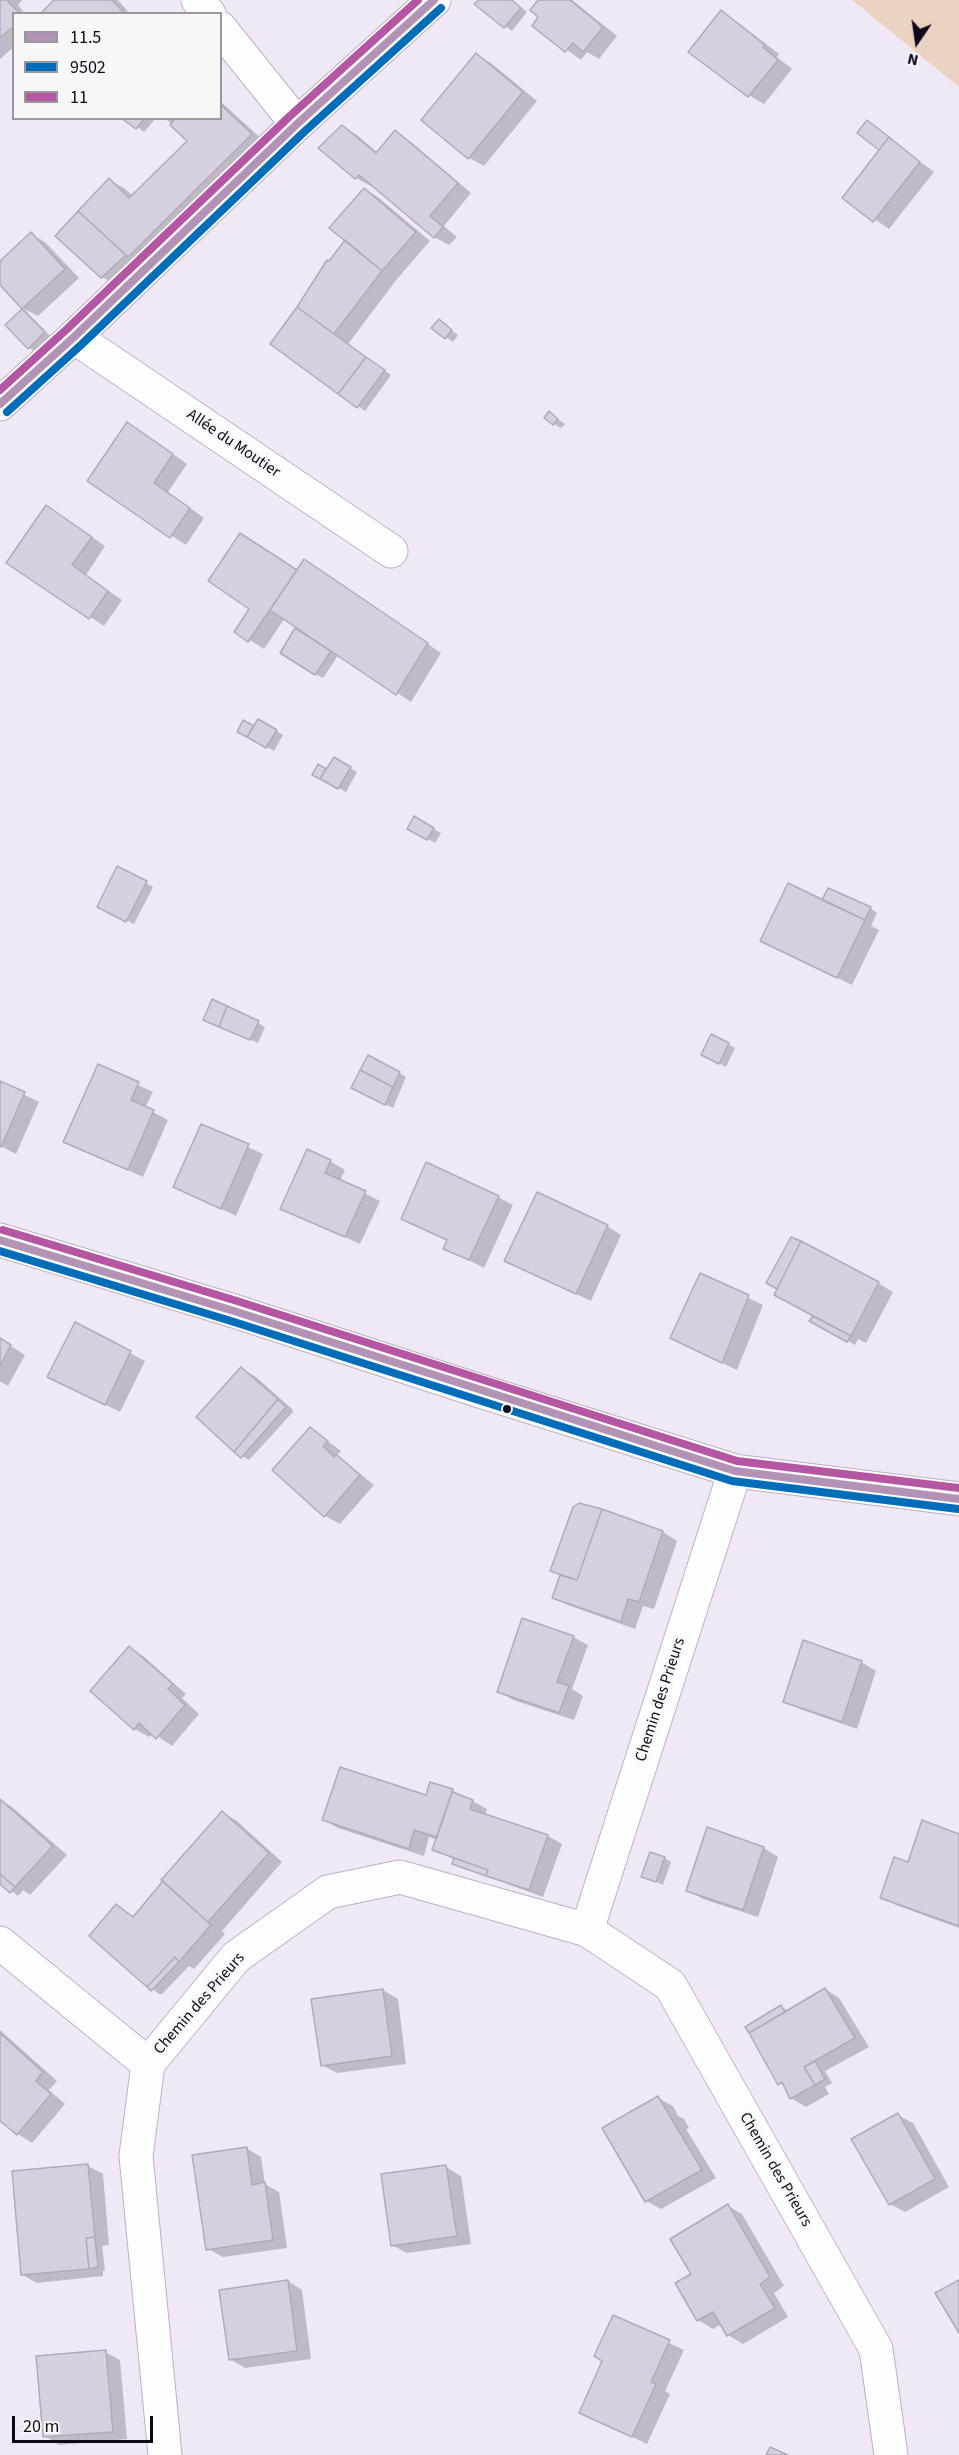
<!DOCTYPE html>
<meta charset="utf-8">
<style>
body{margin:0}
#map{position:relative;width:959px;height:2455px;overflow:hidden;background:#f0e9f5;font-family:"Source Sans 3",sans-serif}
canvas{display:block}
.legend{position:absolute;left:12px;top:12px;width:210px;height:108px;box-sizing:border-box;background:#f7f7f7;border:2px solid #9b979f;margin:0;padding:8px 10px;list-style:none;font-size:18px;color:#12071a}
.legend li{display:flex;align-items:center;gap:12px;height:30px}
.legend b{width:30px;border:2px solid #9b979f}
.north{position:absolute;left:887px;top:12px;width:60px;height:60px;-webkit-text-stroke:4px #f7f7f7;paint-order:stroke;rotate:193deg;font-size:16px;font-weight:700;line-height:24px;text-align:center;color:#12071a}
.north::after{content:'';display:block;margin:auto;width:21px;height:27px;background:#12071a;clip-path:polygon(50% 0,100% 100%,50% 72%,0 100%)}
.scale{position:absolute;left:12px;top:2416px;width:141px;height:27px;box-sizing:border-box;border:3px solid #12071a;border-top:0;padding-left:8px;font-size:18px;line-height:21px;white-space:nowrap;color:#12071a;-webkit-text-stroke:4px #f7f7f7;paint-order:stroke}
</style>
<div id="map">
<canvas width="959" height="2455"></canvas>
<ul class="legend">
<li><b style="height:8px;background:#b293b6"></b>11.5</li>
<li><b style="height:8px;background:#006db8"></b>9502</li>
<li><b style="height:8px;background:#b456a1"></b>11</li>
</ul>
<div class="north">N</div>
<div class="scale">20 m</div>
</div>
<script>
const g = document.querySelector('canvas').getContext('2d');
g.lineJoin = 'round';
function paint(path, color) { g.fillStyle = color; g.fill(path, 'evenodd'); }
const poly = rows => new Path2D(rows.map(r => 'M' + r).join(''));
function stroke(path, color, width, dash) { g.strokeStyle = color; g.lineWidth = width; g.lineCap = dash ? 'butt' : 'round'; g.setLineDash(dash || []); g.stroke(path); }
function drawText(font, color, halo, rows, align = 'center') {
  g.font = font + ' "Source Sans 3",sans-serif'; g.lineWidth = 5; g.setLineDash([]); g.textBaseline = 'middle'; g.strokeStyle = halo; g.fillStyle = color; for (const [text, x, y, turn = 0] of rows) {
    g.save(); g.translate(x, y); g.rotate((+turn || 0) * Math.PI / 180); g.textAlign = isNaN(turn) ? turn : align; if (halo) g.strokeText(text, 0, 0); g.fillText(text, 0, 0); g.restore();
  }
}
const green = poly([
 [852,0,959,0,959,87]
]);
const shadow = poly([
 [0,0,22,0,18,5,25,14,14,14,14,47,0,59],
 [57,0,118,0,130,14,42,14],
 [481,0,512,0,527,12,512,31,505,26],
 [540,0,572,0,617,36,599,59,587,52,581,60,534,26,541,17],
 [721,12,736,21,779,54,777,57,792,69,764,104,745,93],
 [476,55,491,63,537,101,484,166,469,158,423,120],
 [220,101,266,143,109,281,102,277,109,180,124,188,133,196,189,141,165,118,220,118],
 [124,118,156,118,144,132],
 [343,127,357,135,378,153,396,132,410,141,471,193,444,226,457,237,449,245,434,237,372,184,371,186,356,178],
 [896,144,934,172,889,229,844,198],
 [365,189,379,198,430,241,397,279,348,344,391,375,365,411,272,344,328,262,330,263,347,240],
 [31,234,45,242,79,278,38,316,24,309,51,337,36,352,29,348,8,325,24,309,0,282,0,263],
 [439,321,458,335,453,342,446,337],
 [549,413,565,424,561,428,554,424],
 [142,432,187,464,168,492,204,518,186,545,89,481],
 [61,516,105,546,86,575,122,600,104,626,9,563],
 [319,570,441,653,411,702,339,654,323,678,315,674,316,640,285,618,264,649,236,631,298,572],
 [259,721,283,735,274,751,239,731,254,728],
 [334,759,357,772,346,792,314,774,319,766,327,771],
 [415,818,441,833,435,843,409,828],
 [146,883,153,887,134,924,106,910],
 [823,902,870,908,877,913,871,926,879,930,852,985,777,949],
 [212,1023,258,1023,265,1027,258,1043],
 [728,1044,735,1048,726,1067,710,1059],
 [98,1066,153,1092,145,1108,168,1120,143,1177,65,1141],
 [399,1073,406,1077,393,1108,360,1092],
 [0,1083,39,1102,16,1154,0,1146],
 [202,1126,263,1154,236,1216,175,1187],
 [330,1161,345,1170,340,1181,380,1201,360,1244,282,1208],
 [498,1197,513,1205,484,1268,445,1248,448,1241,403,1218],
 [607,1226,621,1235,591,1301,506,1261],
 [701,1275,763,1305,737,1370,687,1346],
 [878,1283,893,1292,866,1343,858,1339,855,1345,812,1321,814,1316],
 [76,1324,145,1361,120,1412,63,1384],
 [0,1339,25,1355,8,1386,0,1381],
 [241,1369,256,1377,292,1409,293,1412,249,1460,242,1456],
 [311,1429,341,1451,337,1455,374,1485,340,1524,325,1516,274,1470],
 [601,1511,663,1532,677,1541,654,1609,643,1606,635,1629,568,1605,553,1597,561,1576,552,1571],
 [573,1637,588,1645,572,1689,583,1696,574,1720,513,1700,499,1691],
 [129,1648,143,1656,186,1694,182,1698,199,1714,172,1746,153,1733,149,1737,135,1729,92,1691],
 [861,1662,876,1671,857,1729,800,1709,785,1701],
 [452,1790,487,1809,485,1815,548,1836,562,1844,543,1897,461,1867,454,1863,455,1860,434,1849,437,1840,429,1837,424,1856,338,1828,324,1820],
 [0,1800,12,1807,67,1855,30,1895,23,1890,18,1896,0,1882],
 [223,1813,237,1821,282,1862,222,1931,225,1934,194,1969,189,1966,162,1994,159,1994,91,1936,117,1906,135,1917,162,1881],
 [959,1836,959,1928,896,1905,882,1897,909,1864],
 [764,1848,778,1857,758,1917,703,1899,688,1891],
 [664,1858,671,1862,663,1885,643,1876],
 [825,1989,839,1998,869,2047,825,2071,832,2083,825,2087,829,2094,806,2107,791,2098,786,2087,779,2083,781,2007,789,2011],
 [383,1990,398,1999,406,2064,337,2073,322,2065],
 [0,2030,57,2081,49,2090,65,2104,32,2143,18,2134,0,2119],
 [658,2098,673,2106,678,2116,684,2119,689,2128,686,2129,716,2178,661,2209,646,2201],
 [898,2115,913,2123,949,2187,905,2212,890,2204],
 [246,2148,261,2157,265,2184,279,2192,287,2248,223,2257,208,2249],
 [88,2166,103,2174,109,2245,102,2246,105,2271,103,2271,103,2276,37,2283,23,2275],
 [446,2167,461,2176,471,2244,407,2253,392,2245],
 [728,2206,742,2214,784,2286,774,2293,788,2317,743,2344,728,2335,722,2324,713,2329,698,2320,693,2275],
 [288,2281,302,2290,311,2359,245,2368,230,2359],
 [614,2317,684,2350,665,2391,670,2394,647,2444,581,2412,604,2360],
 [105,2352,120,2360,127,2439,59,2445,45,2436]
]);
const building = poly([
 [0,0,7,0,20,14,14,14,14,26,0,38,0,0],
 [54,0,112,0,125,14,40,14,54,0],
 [479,0,512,0,521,8,504,28,474,4,479,0],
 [538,0,570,0,603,27,583,52,573,43,565,52,532,26,538,17,530,10,538,0],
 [721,10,765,45,763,47,778,60,748,97,688,52,721,10],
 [476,53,523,92,468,159,421,120,476,53],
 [220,104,252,134,128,257,78,211,109,178,129,198,187,141,170,125,176,118,220,118,220,104],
 [121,118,145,118,136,129,121,118],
 [867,120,889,137,879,150,857,133,867,120],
 [342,125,376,153,395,130,458,183,430,216,443,227,434,238,359,175,355,179,318,148,342,125],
 [889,137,920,162,873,222,842,198,889,137],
 [364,188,416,232,382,271,329,228,364,188],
 [78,211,126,255,101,278,55,236,78,211],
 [31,232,65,269,22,309,0,285,0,261,31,232],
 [345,240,382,271,334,334,297,307,327,260,329,261,345,240],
 [297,307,366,357,338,394,270,344,297,307],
 [22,309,45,332,28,349,5,325,22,309],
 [439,319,452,330,445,339,431,328,439,319],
 [366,357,385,370,357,408,338,394,366,357],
 [549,411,558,419,553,425,544,418,549,411],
 [127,422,173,454,154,483,190,508,170,538,87,481,127,422],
 [46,505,92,537,72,565,108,591,89,619,6,563,46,505],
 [240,533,297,570,248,642,234,632,249,609,208,581,240,533],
 [304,559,428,643,396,695,270,610,304,559],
 [295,628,331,651,315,675,280,653,295,628],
 [258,719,277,730,266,748,247,737,258,719],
 [243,720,254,726,247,737,237,732,243,720],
 [334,757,351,767,338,789,320,779,334,757],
 [318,764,326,769,320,779,312,775,318,764],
 [414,816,434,828,427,840,407,829,414,816],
 [117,866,147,881,126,922,97,907,117,866],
 [788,883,865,920,837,978,760,941,788,883],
 [828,888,871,907,865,920,822,900,828,888],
 [212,999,227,1006,219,1027,203,1020,212,999],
 [227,1006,259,1021,250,1040,219,1027,227,1006],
 [711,1034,729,1043,719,1064,701,1055,711,1034],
 [368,1055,400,1072,393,1087,360,1070,368,1055],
 [98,1064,139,1082,131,1100,154,1110,128,1170,63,1142,98,1064],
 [360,1070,393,1087,385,1105,351,1088,360,1070],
 [0,1081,25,1092,1,1147,0,1146,0,1081],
 [201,1124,249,1144,221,1209,173,1187,201,1124],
 [307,1149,331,1160,325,1173,366,1191,345,1237,280,1209,307,1149],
 [426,1162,499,1196,469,1260,443,1249,447,1240,401,1219,426,1162],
 [537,1192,608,1225,576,1294,504,1261,537,1192],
 [791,1237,801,1241,777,1289,766,1283,791,1237],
 [801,1241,879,1282,851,1336,774,1295,801,1241],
 [700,1273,749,1295,722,1363,670,1338,700,1273],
 [813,1316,851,1336,847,1342,809,1321,813,1316],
 [75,1322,131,1351,105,1405,47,1377,75,1322],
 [0,1338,11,1345,0,1366,0,1338],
 [241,1367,278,1399,234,1452,196,1417,241,1367],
 [278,1399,286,1407,241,1458,234,1452,278,1399],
 [310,1427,328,1441,323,1446,334,1457,336,1454,360,1475,324,1517,272,1470,310,1427],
 [579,1503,602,1509,577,1580,550,1571,573,1507,579,1503],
 [602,1509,663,1531,639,1602,628,1599,621,1622,552,1598,560,1575,577,1580,602,1509],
 [522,1618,574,1636,557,1682,569,1686,559,1713,497,1692,522,1618],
 [803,1640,862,1661,842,1722,783,1702,803,1640],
 [129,1646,173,1684,168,1689,185,1705,156,1739,139,1723,134,1730,90,1691,129,1646],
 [340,1767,426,1795,430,1782,453,1789,437,1837,414,1830,409,1849,322,1820,340,1767],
 [452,1792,473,1800,470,1809,548,1835,529,1890,486,1876,488,1870,432,1850,452,1792],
 [0,1799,53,1846,15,1887,0,1874,0,1799],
 [222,1811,269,1853,208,1922,161,1880,222,1811],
 [922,1820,959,1834,959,1926,880,1898,894,1857,908,1862,922,1820],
 [707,1827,764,1847,743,1910,686,1891,707,1827],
 [650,1852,665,1857,656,1882,641,1877,650,1852],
 [454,1858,488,1870,486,1876,452,1864,454,1858],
 [0,1874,15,1887,10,1893,0,1884,0,1874],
 [163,1881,211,1925,179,1962,175,1957,147,1987,89,1936,116,1904,133,1917,163,1881],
 [175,1957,179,1962,151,1991,147,1987,175,1957],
 [825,1988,855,2038,804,2067,815,2085,790,2099,782,2082,778,2085,749,2033,825,1988],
 [383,1989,392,2056,321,2066,311,1999,383,1989],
 [781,2005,785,2012,749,2033,745,2027,781,2005],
 [0,2033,43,2072,36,2081,51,2094,17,2135,0,2121,0,2033],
 [815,2061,825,2079,815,2085,804,2067,815,2061],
 [658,2096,702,2170,645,2202,602,2128,658,2096],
 [898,2113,935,2179,889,2205,851,2139,898,2113],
 [247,2147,252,2185,265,2182,273,2240,206,2250,192,2155,247,2147],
 [88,2164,95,2237,86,2238,89,2269,21,2275,12,2171,88,2164],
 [446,2165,457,2236,391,2246,381,2174,446,2165],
 [728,2204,770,2277,760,2284,775,2308,727,2336,713,2312,697,2321,675,2283,691,2274,670,2239,728,2204],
 [95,2237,98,2267,89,2269,86,2238,95,2237],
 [288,2280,297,2351,229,2360,219,2290,288,2280],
 [959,2280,959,2333,935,2293,959,2280],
 [613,2315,670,2340,651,2382,656,2384,632,2437,579,2413,602,2361,594,2356,613,2315],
 [106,2350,113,2432,43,2437,36,2356,106,2350],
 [770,2447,788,2455,766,2455,770,2447]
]);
const street = poly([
 [198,0,209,14],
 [220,28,297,124],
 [74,337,391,551],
 [0,1240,234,1311,480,1391,735,1471,959,1499],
 [587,1930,735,1471],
 [0,1943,148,2064],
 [165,2455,136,2156,148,2064,236,1957,328,1892,400,1877,587,1930,670,1985,876,2349,891,2455]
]);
const secondary = poly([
 [0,404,74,337,297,124,434,0]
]);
const bus1 = poly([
 [0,404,74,337,297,124,434,0],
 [0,1240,234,1311,735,1471,959,1499]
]);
const bus2 = poly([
 [7,412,81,345,304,132,441,8],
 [0,1251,231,1321,732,1481,958,1509]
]);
const bus3 = poly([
 [0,390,67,329,290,116,418,0],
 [3,1230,237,1301,737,1461,959,1488]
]);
const markers = [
 [507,1409,5,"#12071a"]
];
const streetNames = [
 ["Allée du Moutier",233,444,34],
 ["Chemin des Prieurs",661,1700,-72],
 ["Chemin des Prieurs",200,2004,-49],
 ["Chemin des Prieurs",775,2170,60]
];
paint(green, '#ead3c1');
paint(shadow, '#0003');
paint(building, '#d7cede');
stroke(building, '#b2aab8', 1.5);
stroke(street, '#bbb2c1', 35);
stroke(secondary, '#bbb2c1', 35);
stroke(street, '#fdfcfe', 33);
stroke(secondary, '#fdfcfe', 33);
stroke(bus1, '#b293b6', 8);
stroke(bus2, '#006db8', 8);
stroke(bus3, '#b456a1', 8);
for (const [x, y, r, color] of markers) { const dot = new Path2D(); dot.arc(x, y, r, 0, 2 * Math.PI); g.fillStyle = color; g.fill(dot); stroke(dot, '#f7f7f7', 2); }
drawText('16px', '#12071a', '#f7f7f7', streetNames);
</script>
